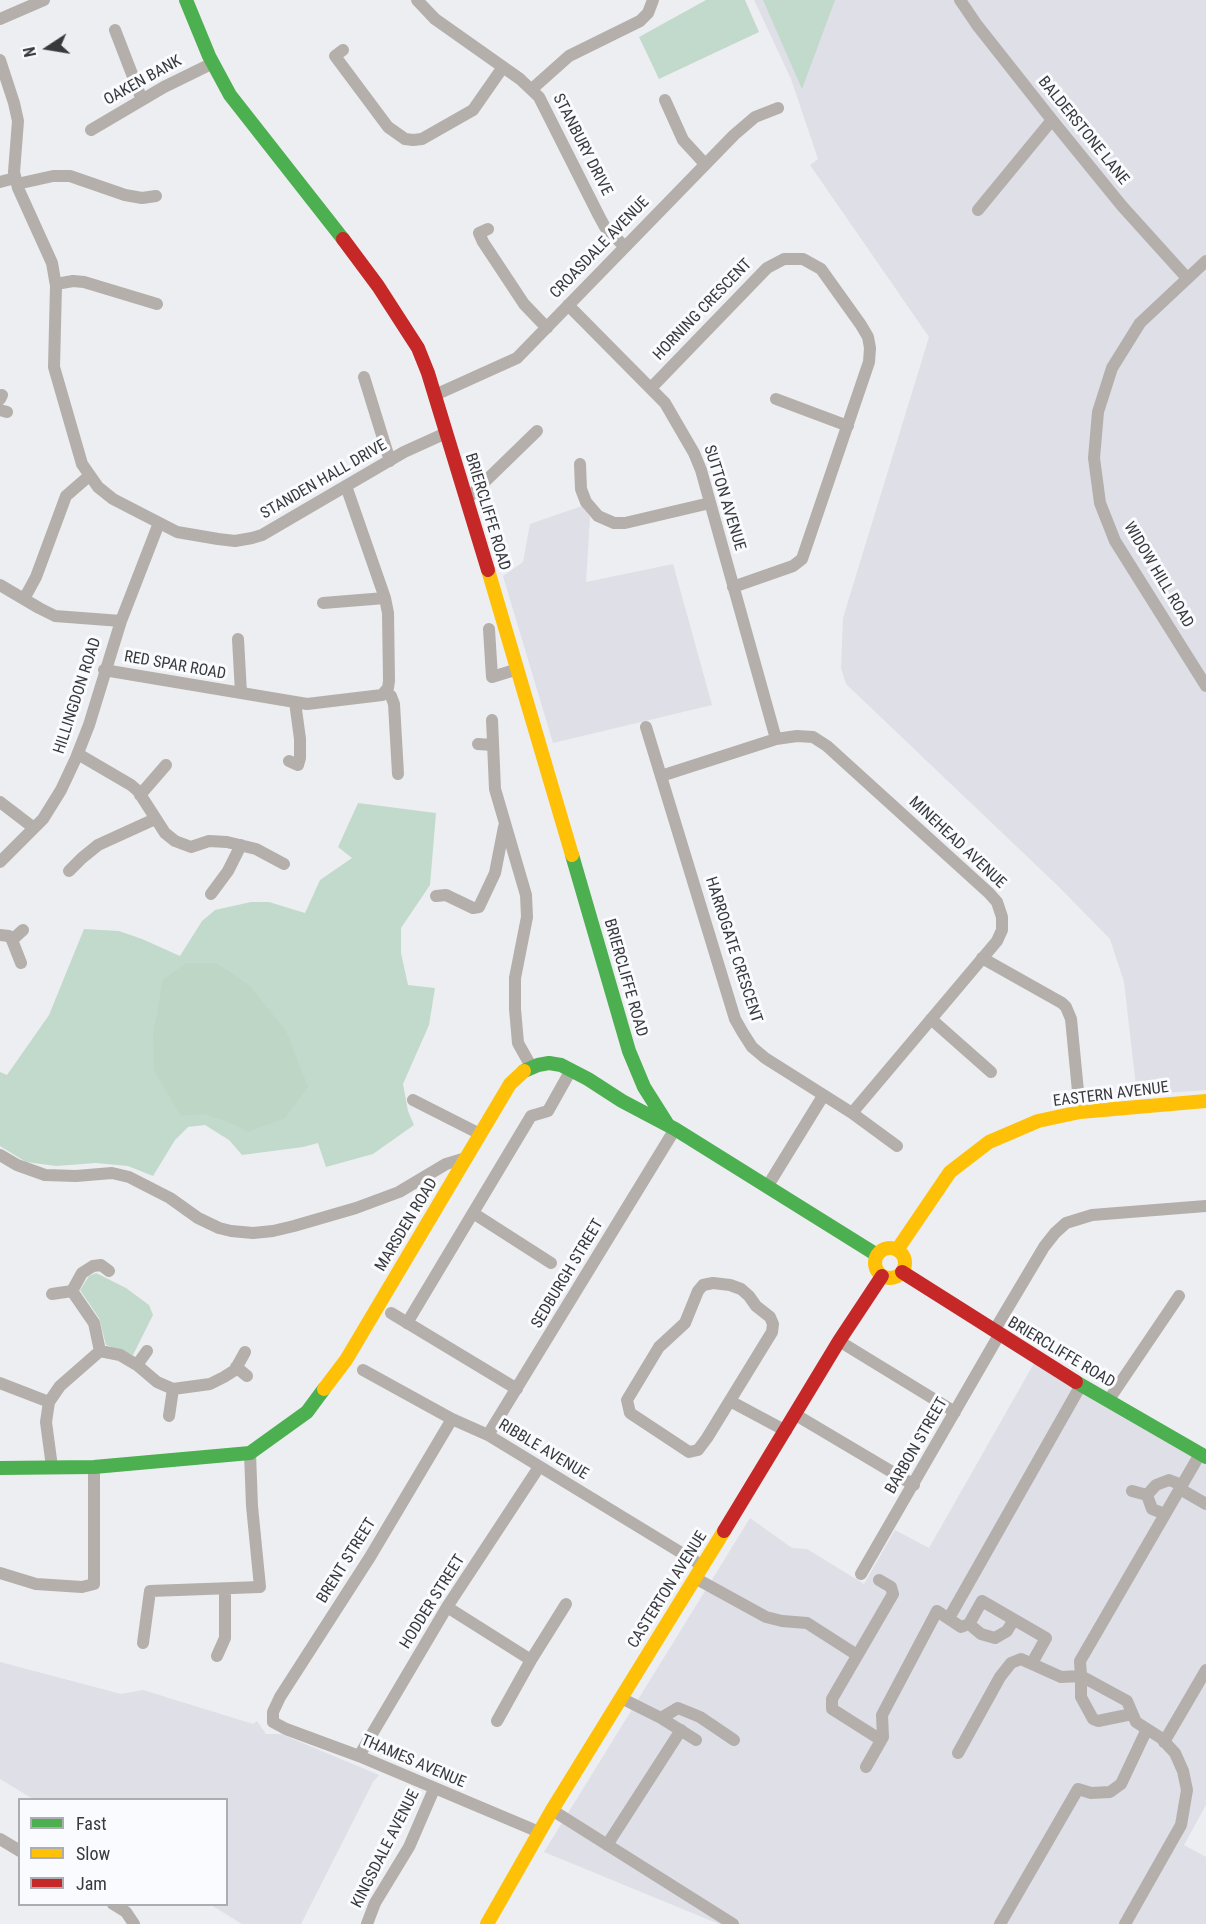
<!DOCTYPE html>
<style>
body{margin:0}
#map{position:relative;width:1206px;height:1924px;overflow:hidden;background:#edeef1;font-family:"Roboto Condensed",sans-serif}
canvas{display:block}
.legend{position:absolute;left:18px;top:1798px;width:210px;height:108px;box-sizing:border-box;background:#fafbff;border:2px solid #acadb1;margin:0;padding:8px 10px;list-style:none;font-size:18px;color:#38393b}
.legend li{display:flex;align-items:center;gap:12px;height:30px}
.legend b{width:30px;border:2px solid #acadb1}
.north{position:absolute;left:18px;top:18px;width:60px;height:60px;-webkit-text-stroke:4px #fafbff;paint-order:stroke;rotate:258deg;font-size:16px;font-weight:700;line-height:24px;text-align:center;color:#38393b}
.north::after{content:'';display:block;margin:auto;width:21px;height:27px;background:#38393b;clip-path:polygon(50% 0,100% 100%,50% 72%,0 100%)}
</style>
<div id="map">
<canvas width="1206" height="1924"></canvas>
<ul class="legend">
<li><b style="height:8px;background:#4caf50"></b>Fast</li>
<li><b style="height:8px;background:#ffc107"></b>Slow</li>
<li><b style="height:8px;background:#c62828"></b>Jam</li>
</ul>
<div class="north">N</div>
</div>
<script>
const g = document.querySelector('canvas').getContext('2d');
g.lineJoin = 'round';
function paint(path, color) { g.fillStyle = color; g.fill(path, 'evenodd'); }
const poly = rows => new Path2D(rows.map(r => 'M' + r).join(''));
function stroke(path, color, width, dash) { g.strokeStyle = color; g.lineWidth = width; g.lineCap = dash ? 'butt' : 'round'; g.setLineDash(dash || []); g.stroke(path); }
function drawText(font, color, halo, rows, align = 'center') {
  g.font = font + ' "Roboto Condensed",sans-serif'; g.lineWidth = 6; g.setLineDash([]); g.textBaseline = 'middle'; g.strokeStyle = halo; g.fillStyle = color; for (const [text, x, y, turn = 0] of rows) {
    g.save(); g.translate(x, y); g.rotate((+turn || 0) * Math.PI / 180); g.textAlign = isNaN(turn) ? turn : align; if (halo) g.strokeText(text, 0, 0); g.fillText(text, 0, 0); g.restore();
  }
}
const built = poly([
 [754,0,1206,0,1206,1090,1137,1095,1124,982,1110,939,1058,886,846,684,841,668,843,618,929,337,810,165,818,159,791,79],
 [582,506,590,517,586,582,673,564,712,705,553,743,503,576,523,562,530,524],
 [1037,1358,1206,1455,1206,1805,1184,1845,1206,1857,1206,1924,719,1924,544,1852,750,1518,792,1548,807,1549,864,1584,895,1530,929,1548],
 [0,1662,121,1694,143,1690,253,1724,257,1721,266,1734,281,1734,379,1775,373,1782,301,1924,242,1924,211,1905,226,1904,226,1800,33,1799,0,1779]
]);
const green = poly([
 [706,0,745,0,759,32,659,79,639,37],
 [763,0,835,0,802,89],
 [358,803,436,813,430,885,401,928,401,953,408,985,435,988,429,1025,403,1084,408,1111,414,1125,373,1154,326,1167,318,1143,303,1147,242,1155,229,1140,205,1125,188,1127,175,1140,153,1176,128,1166,96,1163,56,1166,26,1162,0,1146,0,1072,7,1075,49,1015,84,929,119,931,142,939,180,956,202,921,215,910,251,902,269,902,305,913,320,880,352,858,338,847],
 [96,1273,126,1288,149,1305,153,1315,133,1355,106,1345,99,1318,80,1290,89,1276]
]);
const forest = poly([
 [186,963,216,963,249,985,286,1031,308,1087,285,1118,248,1132,233,1124,204,1114,181,1116,154,1071,153,1034,163,980]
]);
const street = poly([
 [417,0,435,19,520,79,539,97,599,216,605,227,625,247],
 [960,0,977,25,1052,120,1122,206,1187,278],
 [0,19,44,0],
 [115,30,142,100],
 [343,50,335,56,388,127,405,139,413,140,422,139,473,110,503,67],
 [0,60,14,103,18,121,14,172,18,188,52,263,56,286,54,367,82,464,98,487,113,499,177,532,218,539,235,541,252,538,262,535,404,452,446,433],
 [532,89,569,56,640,21,648,13,653,0],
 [665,100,683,140,705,164],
 [91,130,164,87,213,63],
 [0,182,15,178],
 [17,184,53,176,70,176,125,195,142,198,156,196],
 [978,210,1052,120],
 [488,229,479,233,483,242,524,304,547,328],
 [1206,261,1140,323,1112,368,1098,412,1094,458,1100,503,1115,541,1206,686],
 [56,284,73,281,84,282,157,304],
 [568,305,665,403,694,453,701,470,776,739],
 [364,377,390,461],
 [651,388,767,268,784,259,803,259,821,269,861,325,868,337,870,348,869,362,802,559,793,566,733,587],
 [435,395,517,358,734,135,755,117,778,108],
 [0,399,2,395],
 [776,399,848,426],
 [0,410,7,412],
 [580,464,581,489,586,502,598,516,614,523,625,523,710,503],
 [466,500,537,431],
 [0,585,39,608,55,616,121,621],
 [24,599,36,577,66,496,89,476],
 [323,603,385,598],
 [489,629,492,677,518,669],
 [238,639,241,693],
 [104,670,307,704,382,695,388,688,389,681,388,613,385,598,346,486],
 [385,692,391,696,394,704,398,774],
 [492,720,495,789,526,895,527,917,515,978,515,1009,518,1043,532,1068],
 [646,727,735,1019,743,1033,752,1047,765,1058,852,1113,897,1146],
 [478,744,492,745],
 [78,754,131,785,138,791,165,833,175,841,191,847,209,841,227,842,256,849,284,864],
 [289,761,298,765,300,758,300,739,295,702],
 [661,776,776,739,797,736,813,737,827,746,989,893,997,902,1002,917,1002,930,997,941,852,1113],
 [140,795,166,765],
 [0,802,34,828],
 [0,862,43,819,61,790,76,758,89,725,121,621,159,523],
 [69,871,82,858,98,845,155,819],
 [211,894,228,871,241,845],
 [436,896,446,895,473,908,479,907,495,873,504,827],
 [0,935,9,936,12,940,21,963],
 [12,940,23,930],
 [982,958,1062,1003,1066,1007,1071,1019,1080,1112],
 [931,1019,991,1072],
 [413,1100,480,1134],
 [0,1155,17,1165,45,1175,76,1176,112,1173,129,1177,170,1198,198,1218,219,1228,231,1231,253,1233,273,1231,294,1226,356,1208,399,1192,446,1164,466,1158],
 [767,1187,823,1096],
 [473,1213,551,1263],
 [713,1283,730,1285,741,1289,749,1296,756,1306,770,1317,773,1324,772,1332,707,1438,698,1450,689,1452,630,1413,627,1400,659,1347,685,1323,698,1291,703,1285,713,1283],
 [52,1294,72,1291],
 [391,1313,517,1389],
 [407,1323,531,1116,548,1111,571,1070],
 [994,1331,1044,1247,1055,1233,1066,1223,1092,1215,1206,1206],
 [839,1341,955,1412],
 [100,1351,94,1323,72,1291,82,1273,93,1266,101,1265,109,1271],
 [137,1365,147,1351],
 [236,1367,247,1376],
 [363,1370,452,1419,488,1435,703,1566],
 [0,1383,49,1402],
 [730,1401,786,1431],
 [1108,1401,1179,1296],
 [796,1415,914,1485],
 [169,1416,173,1389],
 [452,1419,370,1557,280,1697,273,1712,273,1722,286,1729,359,1756,539,1832],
 [488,1435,675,1129],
 [52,1467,46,1422,49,1402,60,1386,100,1351,120,1355,137,1365,157,1382,173,1389,210,1384,224,1377,235,1370,245,1352],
 [1180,1489,1206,1504],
 [1132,1491,1147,1495],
 [1165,1514,1152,1509,1147,1495,1156,1485,1169,1480,1182,1485],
 [0,1573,36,1584,82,1587,94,1584,94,1467],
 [861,1574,999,1335],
 [695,1578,766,1617,782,1621,807,1623,857,1655],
 [879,1580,891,1587,893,1594,832,1699,832,1709,881,1740],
 [447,1607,531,1660],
 [949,1618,1081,1385],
 [1013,1621,1007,1631,995,1638,981,1634,969,1624,982,1601,1046,1638,1032,1663],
 [143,1643,150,1591,260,1587,252,1506,250,1453],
 [217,1656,225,1638,225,1590],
 [621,1698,661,1718,678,1708,700,1717,734,1740],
 [661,1718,696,1740],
 [497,1721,531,1660,566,1604],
 [1164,1742,1206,1670],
 [958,1753,1000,1677,1011,1663,1021,1659,1061,1677,1081,1676,1081,1697,1093,1719,1098,1721,1132,1714],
 [359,1756,447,1607,539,1467],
 [866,1767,883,1737,882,1715,937,1611,961,1627,969,1624],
 [552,1810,733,1924],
 [0,1839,20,1851],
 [607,1845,681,1730],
 [113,1904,126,1912,134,1924],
 [367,1924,375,1903,409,1847,434,1789],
 [1000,1924,1078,1789,1091,1793,1110,1792,1121,1784,1147,1729],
 [1125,1924,1181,1825,1187,1790,1183,1771,1175,1753,1161,1738,1136,1722,1127,1701,1081,1676,1080,1661,1200,1454]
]);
const fast = poly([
 [186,0,209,56,230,95,343,239],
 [572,855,629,1051,644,1087,668,1125],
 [524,1071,538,1065,549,1063,561,1065,588,1079,622,1101,675,1129,877,1255],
 [1076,1382,1206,1457],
 [0,1468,94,1467,250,1453,307,1412,324,1389]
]);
const slow = poly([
 [488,570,572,855],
 '875 1263a15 15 0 1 1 30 0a15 15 0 1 1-30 0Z',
 [897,1250,950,1172,989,1142,1038,1121,1080,1112,1206,1101],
 [324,1389,346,1360,510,1084,524,1071],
 [487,1924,552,1810,724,1531]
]);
const jam = poly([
 [343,239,378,286,418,348,428,373,488,570],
 [902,1272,1076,1382],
 [724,1531,839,1341,882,1276]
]);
const streetNames = [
 ["OAKEN BANK",143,81,-29],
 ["BALDERSTONE LANE",1083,131,51],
 ["STANBURY DRIVE",582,145,63],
 ["CROASDALE AVENUE",600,248,-46],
 ["HORNING CRESCENT",703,310,-46],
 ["STANDEN HALL DRIVE",324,480,-30],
 ["SUTTON AVENUE",724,498,73],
 ["BRIERCLIFFE ROAD",487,512,73],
 ["WIDOW HILL ROAD",1158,575,59],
 ["RED SPAR ROAD",175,666,10],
 ["HILLINGDON ROAD",78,696,-72],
 ["MINEHEAD AVENUE",957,843,43],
 ["HARROGATE CRESCENT",733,950,72],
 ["BRIERCLIFFE ROAD",625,978,74],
 ["EASTERN AVENUE",1111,1095,-7],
 ["MARSDEN ROAD",407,1225,-59],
 ["SEDBURGH STREET",568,1274,-59],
 ["BRIERCLIFFE ROAD",1061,1353,31],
 ["BARBON STREET",917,1446,-60],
 ["RIBBLE AVENUE",543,1450,31],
 ["BRENT STREET",347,1561,-58],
 ["CASTERTON AVENUE",668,1590,-58],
 ["HODDER STREET",433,1602,-58],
 ["THAMES AVENUE",413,1762,23],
 ["KINGSDALE AVENUE",386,1849,-63]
];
paint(built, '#dedfe7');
paint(green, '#c2dacb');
paint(forest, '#bdd6c6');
stroke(street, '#b4afaa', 12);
stroke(fast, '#4caf50', 14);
stroke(slow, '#ffc107', 14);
stroke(jam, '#c62828', 14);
drawText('16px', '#38393b', '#fafbff', streetNames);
</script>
